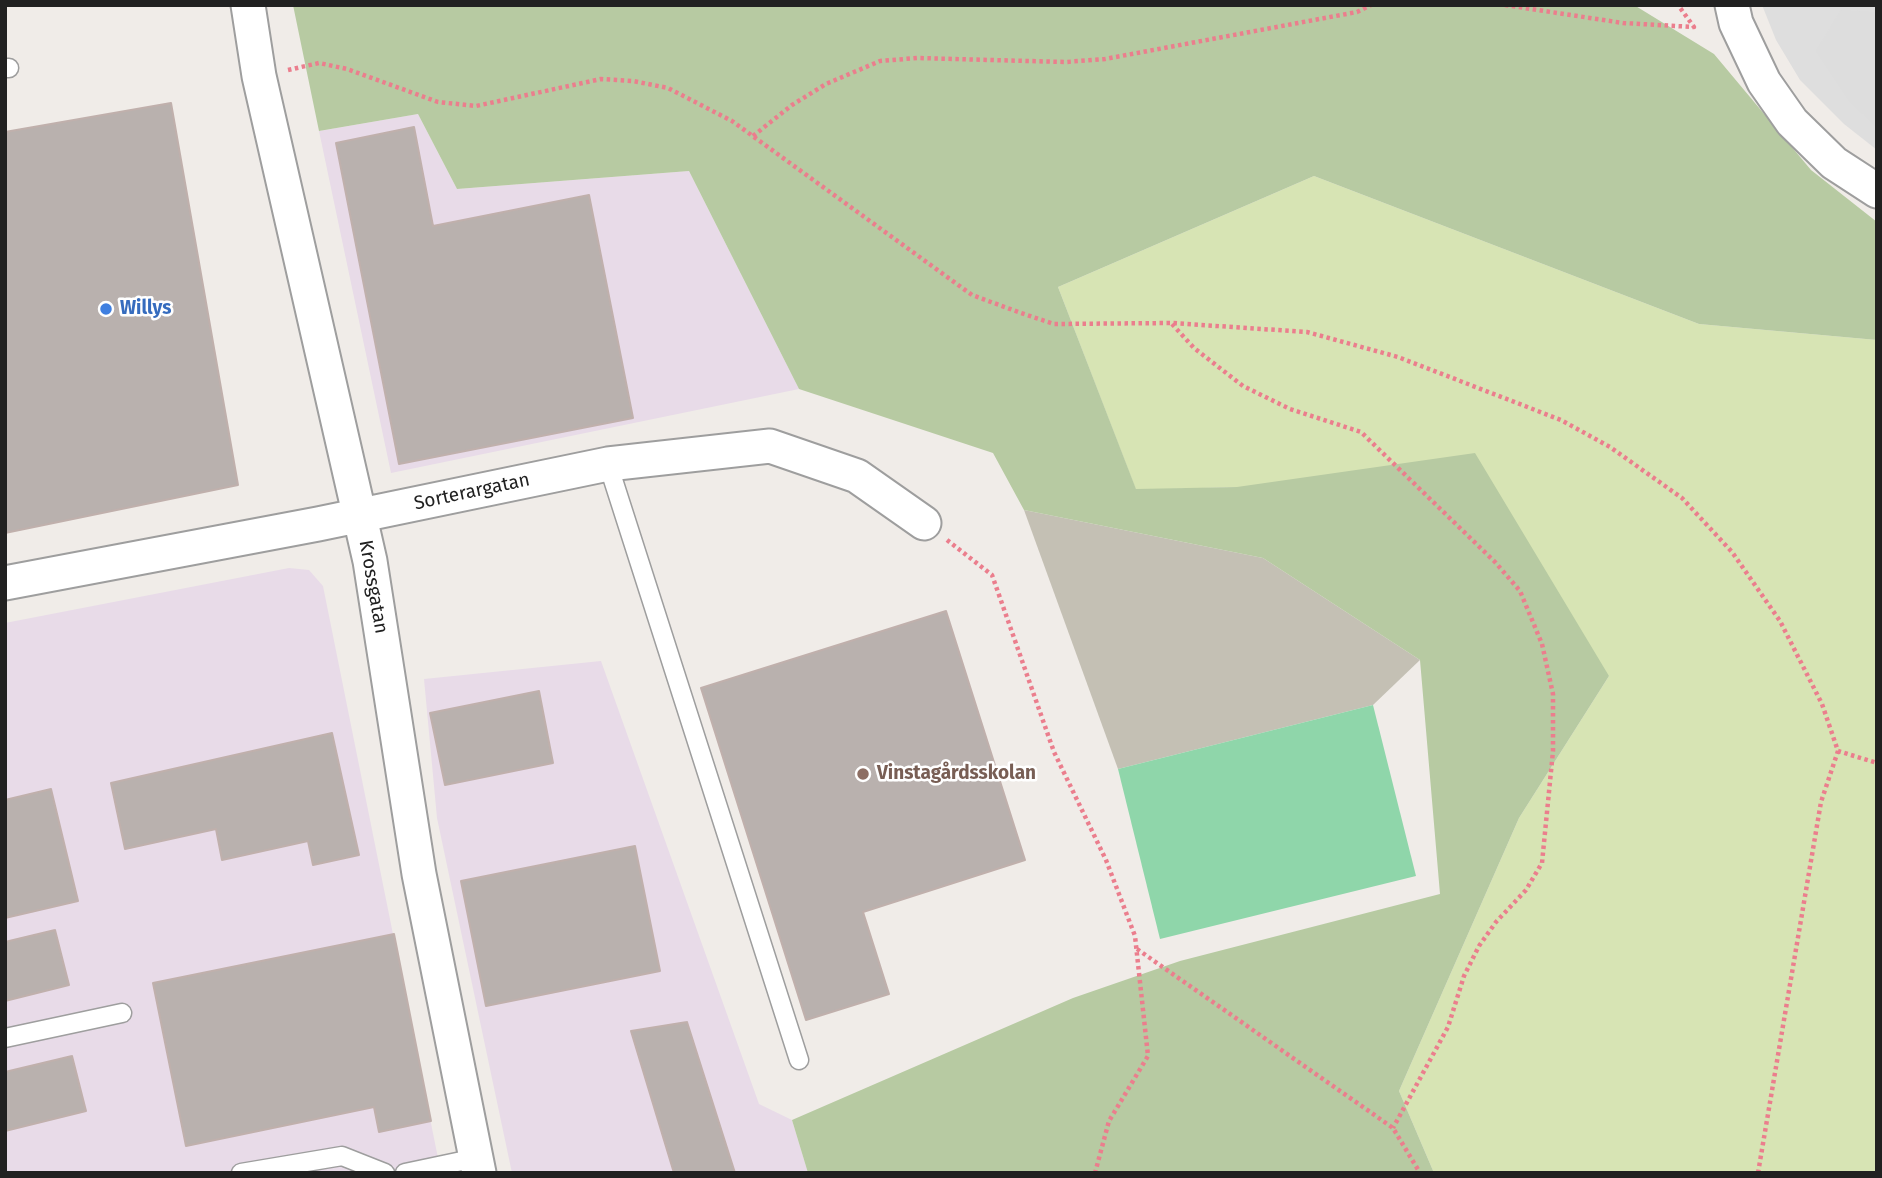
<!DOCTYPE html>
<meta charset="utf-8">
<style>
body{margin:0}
#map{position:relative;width:1882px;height:1178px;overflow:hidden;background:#f0ece8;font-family:"Fira Sans",sans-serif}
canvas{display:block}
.frame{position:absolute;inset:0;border:7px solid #212121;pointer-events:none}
</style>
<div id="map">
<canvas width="1882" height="1178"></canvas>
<div class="frame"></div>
</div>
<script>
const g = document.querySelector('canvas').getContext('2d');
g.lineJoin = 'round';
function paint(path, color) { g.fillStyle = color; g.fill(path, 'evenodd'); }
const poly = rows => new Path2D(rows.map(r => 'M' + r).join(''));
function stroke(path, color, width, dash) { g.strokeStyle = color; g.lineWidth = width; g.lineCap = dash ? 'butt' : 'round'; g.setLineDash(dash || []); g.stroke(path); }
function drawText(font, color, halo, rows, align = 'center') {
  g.font = font + ' "Fira Sans",sans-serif'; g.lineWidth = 5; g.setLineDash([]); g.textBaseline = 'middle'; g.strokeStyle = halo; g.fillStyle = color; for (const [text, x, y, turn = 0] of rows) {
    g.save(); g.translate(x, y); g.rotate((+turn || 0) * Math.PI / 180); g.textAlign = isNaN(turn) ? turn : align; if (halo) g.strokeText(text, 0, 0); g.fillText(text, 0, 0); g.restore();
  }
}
const residential = poly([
 [1762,5,1877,5,1877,150,1844,124,1800,80,1776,40]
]);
const industrial = poly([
 [418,114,457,189,689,171,799,389,391,473,319,131],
 [289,568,309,570,323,586,441,1173,5,1173,5,623],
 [601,661,759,1104,792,1120,808,1173,512,1173,437,818,424,679]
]);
const construction = poly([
 [1024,510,1263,558,1420,660,1373,705,1118,769]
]);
const grass = poly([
 [1314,176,1699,324,1877,340,1877,1173,1434,1173,1399,1091,1519,818,1609,676,1237,487,1136,490,1058,287]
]);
const forest = poly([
 [293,5,1634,5,1714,54,1811,170,1877,222,1877,340,1699,324,1314,176,1058,287,1136,489,1237,487,1475,453,1609,676,1519,818,1399,1091,1434,1173,808,1173,792,1120,1073,998,1180,961,1440,894,1420,660,1263,558,1024,510,993,453,799,389,689,171,457,189,418,114,319,131]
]);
const pitch = poly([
 [1373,705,1416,876,1160,939,1118,769]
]);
const parking = poly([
 [1841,10,1877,12,1877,127,1850,102,1816,51]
]);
const building = poly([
 [171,103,238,485,5,533,5,132,171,103],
 [414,127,433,226,589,195,633,418,399,464,336,143,414,127],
 [946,611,1025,860,863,912,889,994,806,1020,701,688,946,611],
 [539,691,553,763,445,785,430,713,539,691],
 [332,733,359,855,313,865,308,841,222,860,216,829,125,849,111,783,332,733],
 [51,789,78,901,5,918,5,800,51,789],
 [635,846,660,971,486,1006,461,881,635,846],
 [55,930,69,985,5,1001,5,942,55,930],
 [394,934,431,1121,379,1132,374,1107,186,1146,153,983,394,934],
 [687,1022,735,1173,674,1173,631,1031,687,1022],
 [72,1056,86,1111,5,1131,5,1072,72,1056]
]);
const path = poly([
 [1505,5,1623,23,1694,27,1678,5],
 [288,70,319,63,347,69,438,102,476,106,601,79,633,81,668,88,732,121,972,295,1021,313,1054,324,1172,323,1307,332,1398,357,1561,420,1610,447,1682,498,1732,552,1780,621,1822,704,1838,751,1877,763],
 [753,136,792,105,826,84,880,61,917,58,1066,62,1105,59,1357,12,1371,5],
 [1172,324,1194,348,1243,386,1290,409,1361,432,1495,562,1520,591,1542,644,1553,694,1553,751,1542,863,1526,890,1496,922,1479,946,1464,976,1448,1027,1393,1128],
 [947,540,992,575,1054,752,1106,860,1135,936,1148,1056,1109,1121,1095,1173],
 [1137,949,1393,1128,1420,1173],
 [1758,1173,1821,802,1838,751]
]);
const lane = poly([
 [5,68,9,68],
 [608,464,799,1060],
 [5,1038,122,1013],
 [241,1173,342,1156,385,1173],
 [405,1173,476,1158]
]);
const street = poly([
 [248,5,259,76,370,561,419,874,479,1173],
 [1732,5,1736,23,1764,82,1792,122,1834,163,1877,191],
 [5,583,318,524,608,464,770,446,857,476,924,523]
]);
const markers = [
 [106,309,7,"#3f7fe0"],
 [863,774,7,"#8d6e63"]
];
const shopNames = [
 ["Willys",120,309]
];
const streetNames = [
 ["Sorterargatan",472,492,-12],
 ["Krossgatan",373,587,80]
];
const educationNames = [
 ["Vinstagårdsskolan",877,774]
];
paint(residential, '#dedede');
paint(industrial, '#e8dbe8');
paint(construction, '#c4c0b4');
paint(grass, '#d7e4b4');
paint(forest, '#b7caa2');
paint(pitch, '#8fd6aa');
paint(parking, '#ddd');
paint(building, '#b9b1ae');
stroke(building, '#c0b0ac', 2);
stroke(lane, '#9e9e9e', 21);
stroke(street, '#9e9e9e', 37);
stroke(path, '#eb7e8d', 4.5, [3.5, 3.5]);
stroke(lane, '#fff', 18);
stroke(street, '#fff', 33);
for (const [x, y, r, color] of markers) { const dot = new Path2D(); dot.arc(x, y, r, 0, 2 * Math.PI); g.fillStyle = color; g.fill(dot); stroke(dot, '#fff', 2.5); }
drawText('bold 19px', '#366cbe', '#fff', shopNames, 'left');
drawText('19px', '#212121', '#fff', streetNames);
drawText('bold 19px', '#785e54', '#fff', educationNames, 'left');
</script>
